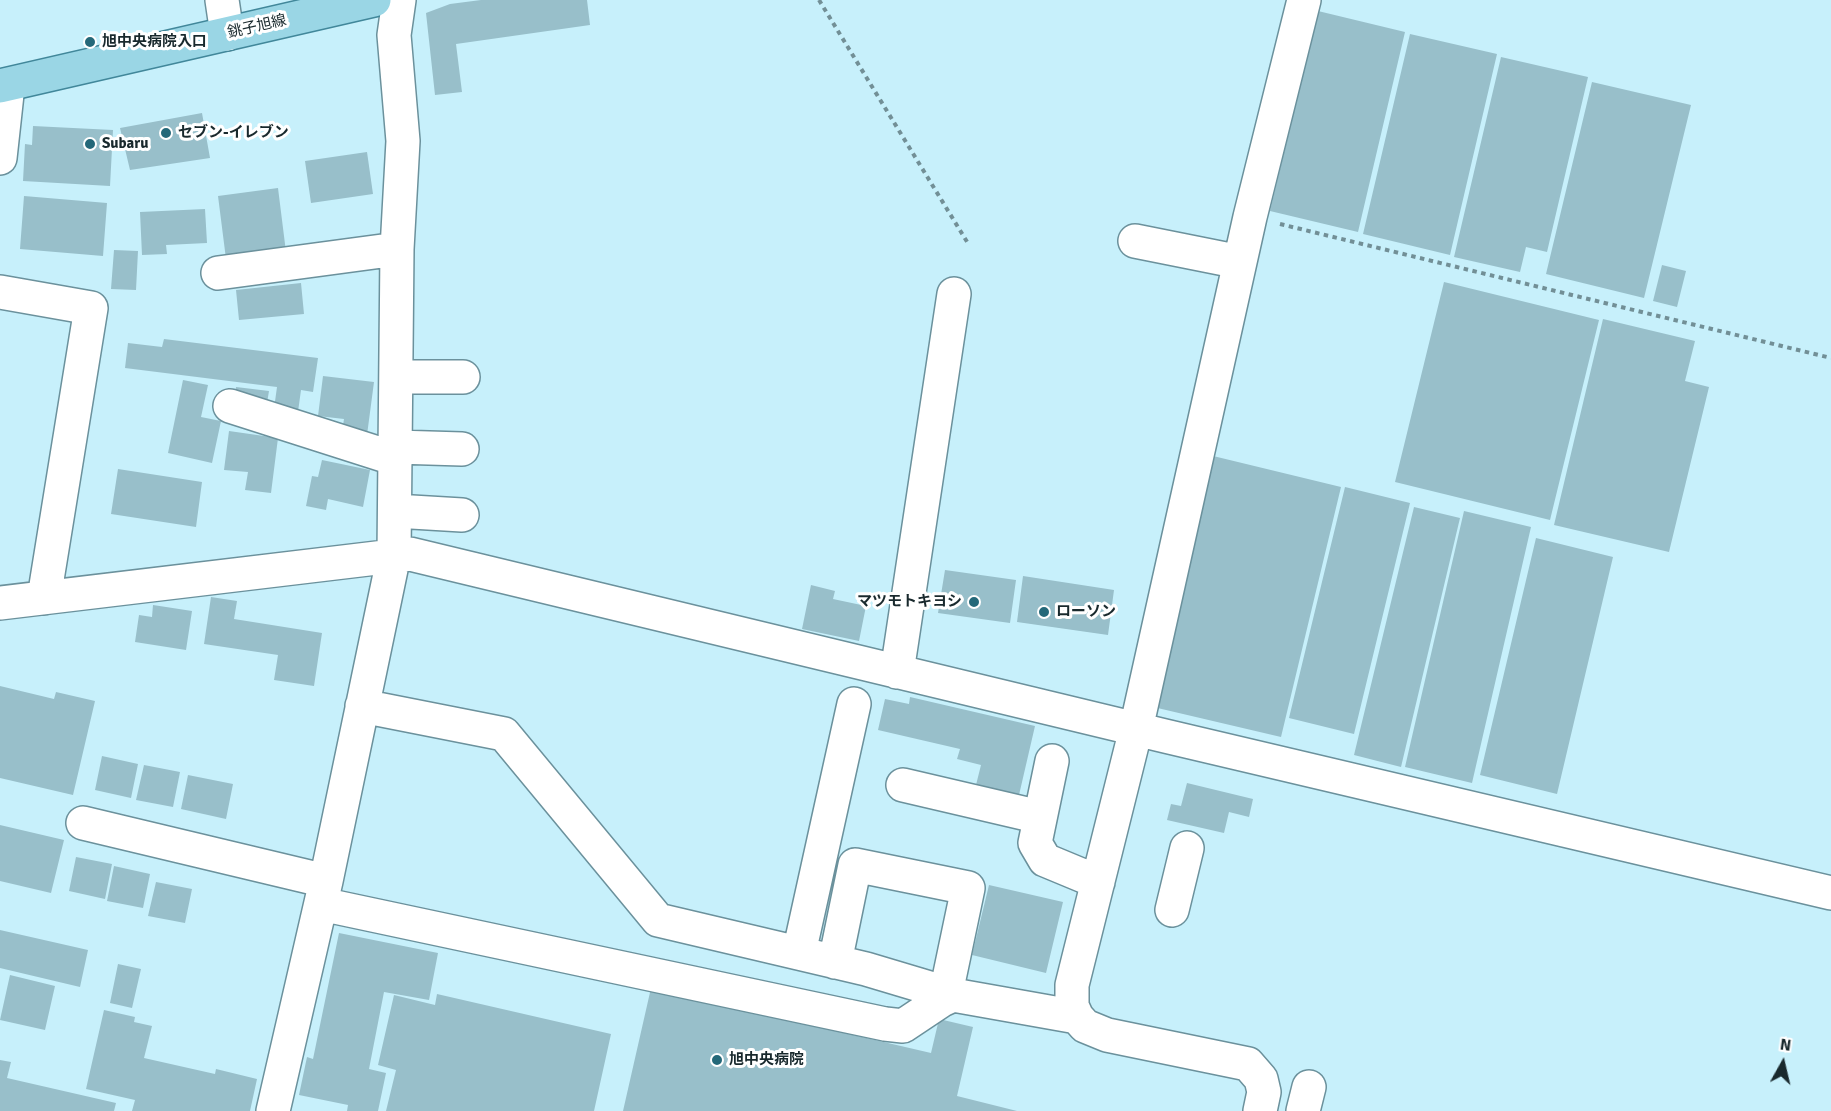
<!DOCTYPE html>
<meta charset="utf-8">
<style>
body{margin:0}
#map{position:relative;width:1831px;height:1111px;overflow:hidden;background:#c7f0fb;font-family:Signika,sans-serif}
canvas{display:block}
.north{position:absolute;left:1753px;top:1033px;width:60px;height:60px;-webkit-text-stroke:4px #fff;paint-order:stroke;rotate:8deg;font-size:16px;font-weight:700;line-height:24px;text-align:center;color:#19292d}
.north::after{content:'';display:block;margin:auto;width:21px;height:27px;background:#19292d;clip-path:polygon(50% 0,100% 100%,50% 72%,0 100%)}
</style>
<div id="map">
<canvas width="1831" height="1111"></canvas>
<div class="north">N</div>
</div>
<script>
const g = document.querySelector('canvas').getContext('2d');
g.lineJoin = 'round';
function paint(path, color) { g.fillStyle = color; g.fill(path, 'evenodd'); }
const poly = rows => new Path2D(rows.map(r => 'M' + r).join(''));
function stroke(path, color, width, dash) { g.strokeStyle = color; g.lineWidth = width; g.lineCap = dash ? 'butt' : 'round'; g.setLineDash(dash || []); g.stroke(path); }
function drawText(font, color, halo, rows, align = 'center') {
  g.font = font + ' Signika,"Noto Sans JP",sans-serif'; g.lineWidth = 6; g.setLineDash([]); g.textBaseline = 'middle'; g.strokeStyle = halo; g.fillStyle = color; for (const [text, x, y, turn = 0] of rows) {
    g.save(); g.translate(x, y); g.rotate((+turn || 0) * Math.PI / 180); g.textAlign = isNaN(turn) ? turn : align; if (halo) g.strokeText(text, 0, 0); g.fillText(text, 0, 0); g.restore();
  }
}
const building = poly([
 [481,0,587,0,590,25,456,44,462,92,435,95,426,13,450,4],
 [1318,11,1405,32,1358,232,1270,211],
 [1410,34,1497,54,1450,255,1363,234],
 [1501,57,1588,77,1547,252,1526,247,1520,272,1454,257],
 [1592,82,1691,105,1644,298,1546,274],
 [202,113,210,158,130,170,120,128],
 [33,126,113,130,110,186,23,181,25,144,32,145],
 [367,152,373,194,311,203,305,161],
 [278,188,286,252,226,259,218,196],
 [24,196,107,203,103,256,20,249],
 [205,209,207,243,166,245,167,254,142,255,140,212],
 [114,250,138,251,136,290,111,289],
 [1662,265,1686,271,1677,307,1653,301],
 [1444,282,1599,320,1550,520,1395,482],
 [301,283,304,314,239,320,236,290],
 [1603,319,1695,341,1685,381,1709,387,1669,552,1554,525],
 [164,339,318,358,313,392,301,390,297,419,273,416,277,387,125,368,128,343,162,347],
 [323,376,374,382,367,435,342,432,344,419,318,416],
 [183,380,208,385,201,417,221,421,212,463,168,453],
 [236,387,269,391,267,403,235,399],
 [229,431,278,438,271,493,245,490,248,472,224,470],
 [1209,455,1341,487,1281,737,1149,706],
 [322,460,370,470,363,507,328,499,326,510,306,506,312,476,318,477],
 [118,469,202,482,196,527,111,514],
 [1345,487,1410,503,1354,734,1289,718],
 [1414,507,1460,518,1401,767,1354,755],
 [1464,511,1531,527,1472,783,1405,767],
 [1536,538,1613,557,1557,794,1480,775],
 [945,570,1016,580,1010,623,938,613],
 [1023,576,1114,590,1108,635,1017,622],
 [811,585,835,591,833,599,866,606,859,641,802,629],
 [211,597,237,601,234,619,322,633,314,686,274,680,278,655,204,644],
 [153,605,192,611,186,650,135,642,139,615,152,617],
 [0,686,54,699,56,692,95,701,73,795,0,778],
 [910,697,1035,726,1019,795,976,785,981,765,957,759,960,749,878,730,885,699,909,704],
 [102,756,138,764,131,798,95,790],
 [144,765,180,772,173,807,136,800],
 [188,775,233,784,226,819,181,809],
 [1187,783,1253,799,1249,817,1229,812,1224,833,1167,820,1171,804,1181,806],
 [0,825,64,840,51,893,0,881],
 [76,857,112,864,105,899,69,891],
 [114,866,150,874,143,908,107,901],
 [156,882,192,889,185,923,148,916],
 [989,885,1063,902,1046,973,972,955],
 [0,930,88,950,80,987,0,968],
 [339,933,438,953,429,1000,384,992,369,1069,386,1073,378,1111,347,1111,348,1105,299,1095,307,1057,313,1059],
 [118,964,141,969,132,1008,110,1003],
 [10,975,55,986,45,1030,0,1020],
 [651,988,931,1053,939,1019,973,1027,957,1096,1017,1111,623,1111],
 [437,994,611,1034,594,1111,386,1111,396,1070,378,1065,394,995,435,1005],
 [104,1010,135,1017,134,1022,152,1026,144,1058,215,1074,216,1069,257,1079,250,1111,132,1111,135,1100,86,1089],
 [0,1060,11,1062,7,1078,116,1103,114,1111,0,1111]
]);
const path = poly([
 [819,0,969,245],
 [1280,224,1831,358]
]);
const minor = poly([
 [222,0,227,34],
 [0,158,8,85],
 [1135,241,1240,262],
 [218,273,397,249],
 [0,292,91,308,44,598],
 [397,377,463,377],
 [230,406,396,459],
 [396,447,462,449],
 [395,511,462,515],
 [0,603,410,554,1165,736,1831,893],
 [897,672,954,294],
 [362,706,504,734,658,920,866,969,953,995,1077,1017],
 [1052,761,1035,843,1045,860,1098,882],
 [903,785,1040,817],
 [83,823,326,881],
 [321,904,885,1024,903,1026,942,1000,953,995],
 [1172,910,1187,848],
 [799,953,854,704],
 [835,962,855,865,968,888,946,993],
 [273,1111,326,881,394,555,397,249,403,141,394,35,399,0],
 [1260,1111,1264,1092,1261,1079,1248,1064,1107,1035,1085,1026,1077,1017,1072,1006,1072,985,1136,729,1250,217,1304,0],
 [1303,1111,1309,1087]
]);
const major = poly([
 [0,86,374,0]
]);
const markers = [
 [90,42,6,"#246879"],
 [166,133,6,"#246879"],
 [90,144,6,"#246879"],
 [974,602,6,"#246879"],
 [1044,612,6,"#246879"],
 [717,1060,6,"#246879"]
];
const streetNames = [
 ["銚子旭線",257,27,-13]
];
const poiNames = [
 ["旭中央病院入口",102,42],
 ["セブン-イレブン",178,133],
 ["Subaru",102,144],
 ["マツモトキヨシ",962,602,"right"],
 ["ローソン",1056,612],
 ["旭中央病院",729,1060]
];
paint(building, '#98bfca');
stroke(minor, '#6b919c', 36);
stroke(major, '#41879a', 36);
stroke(path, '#728f96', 4, [4.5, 4.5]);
stroke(minor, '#fff', 33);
stroke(major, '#9ad6e5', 33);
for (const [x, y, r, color] of markers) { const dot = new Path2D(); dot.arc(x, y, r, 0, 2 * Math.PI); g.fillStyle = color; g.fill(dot); stroke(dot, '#fff', 2); }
drawText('15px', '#19292d', '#fff', streetNames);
drawText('bold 15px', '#19292d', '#fff', poiNames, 'left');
</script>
